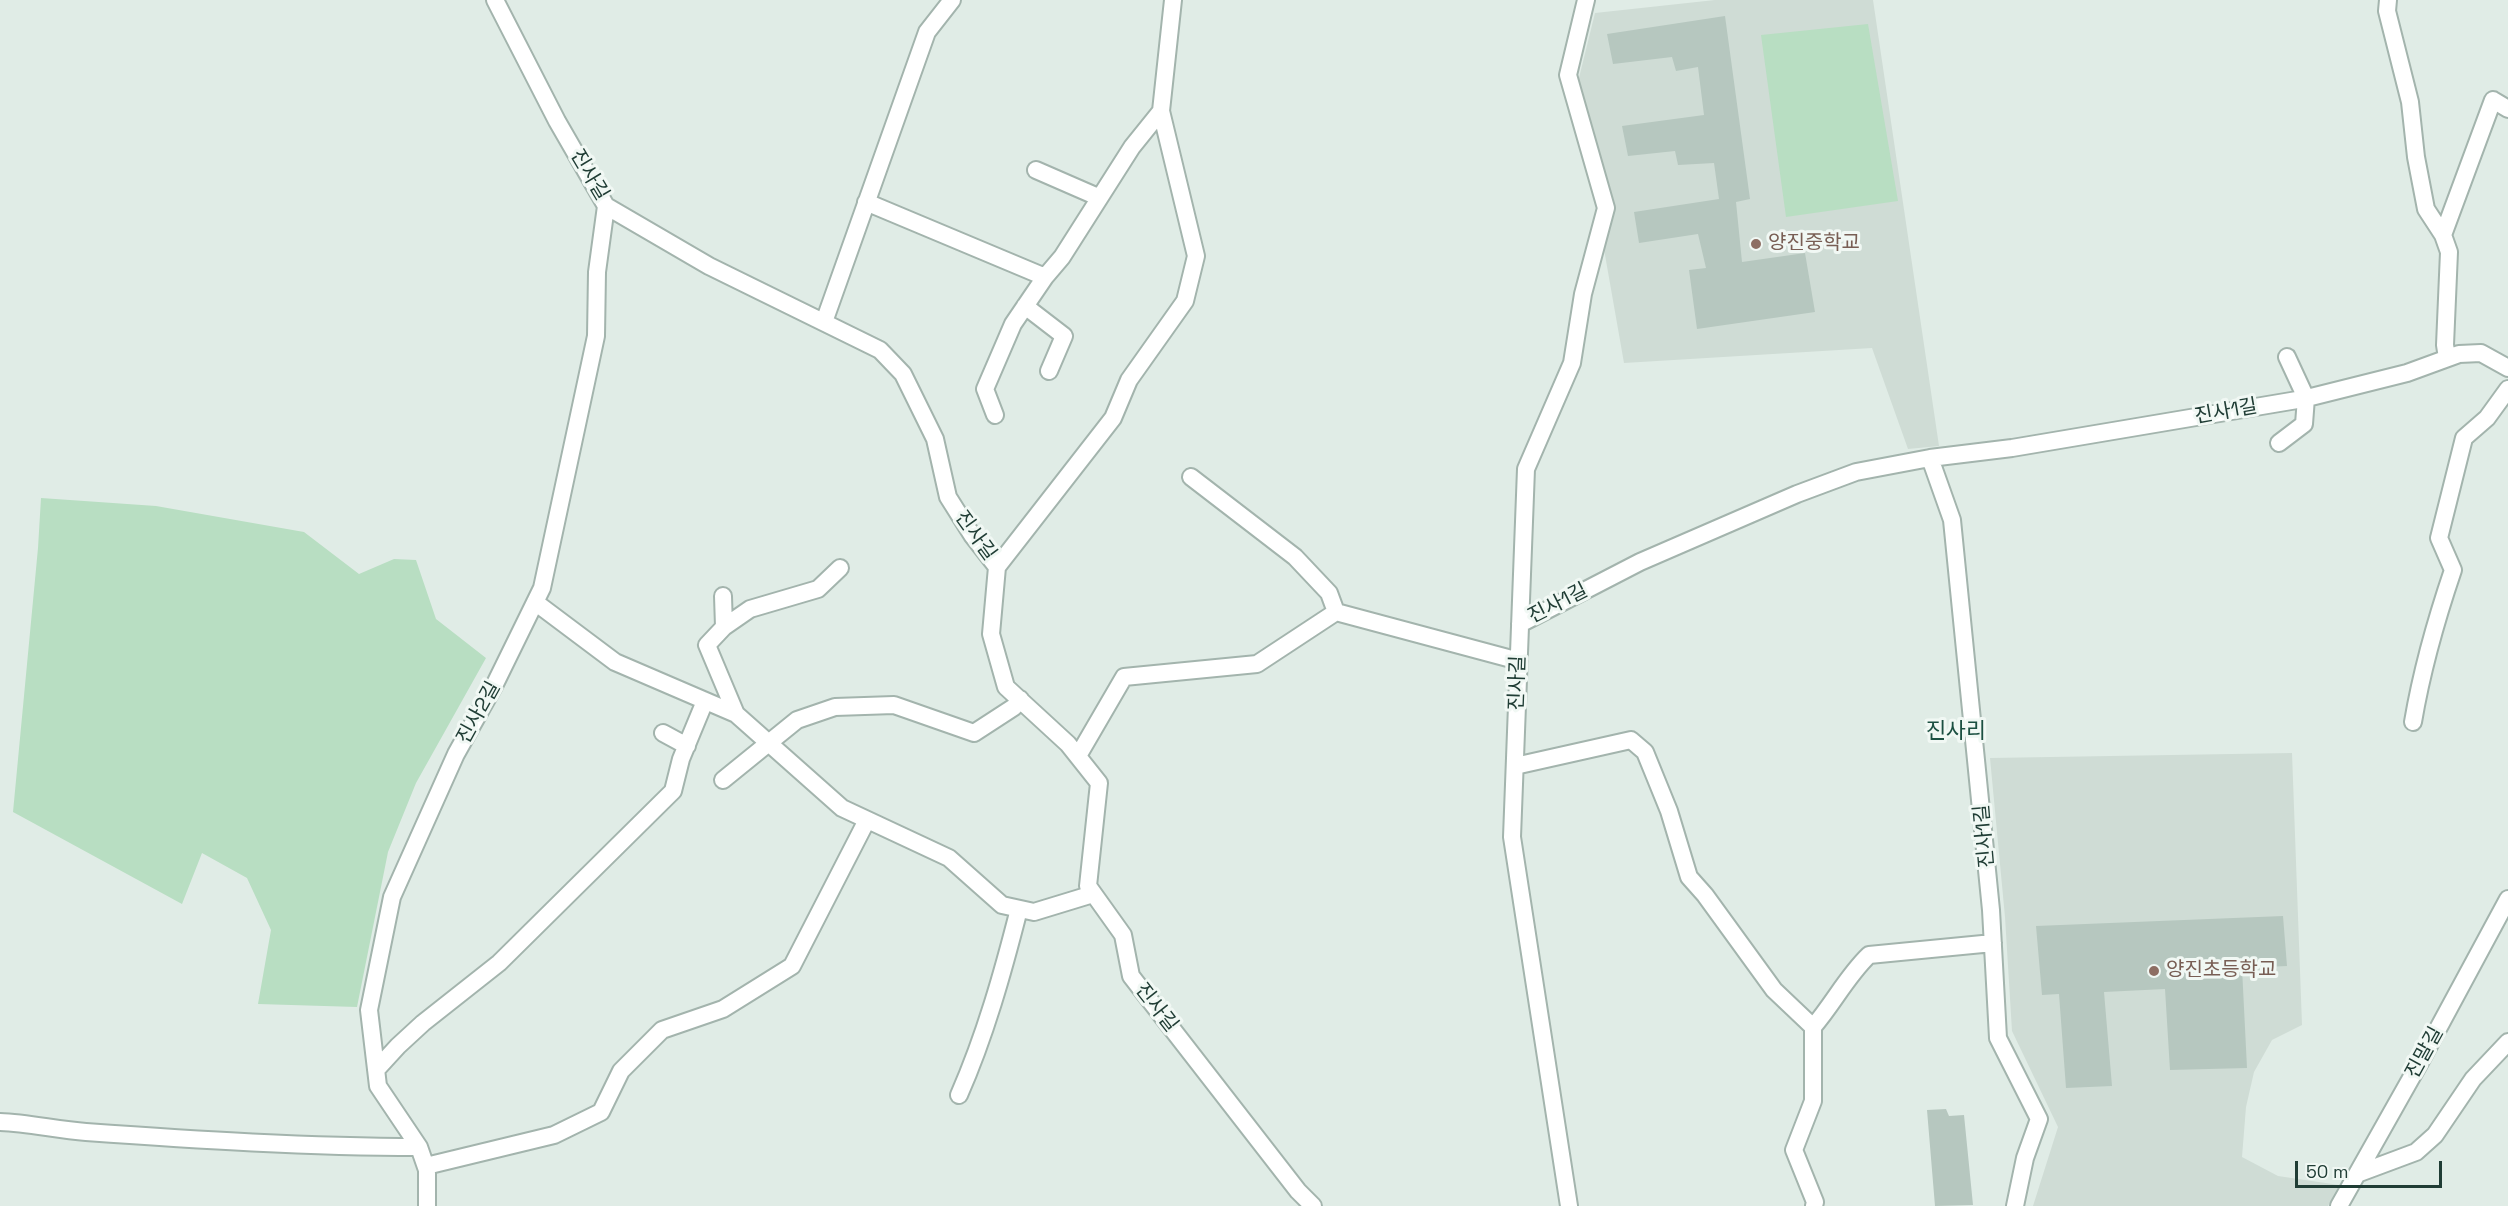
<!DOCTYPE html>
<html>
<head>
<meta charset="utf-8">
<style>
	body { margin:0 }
	#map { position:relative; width:2508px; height:1206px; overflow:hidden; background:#e0ece6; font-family:"Space Grotesk",sans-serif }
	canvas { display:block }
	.scale { position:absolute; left:2295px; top:1161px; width:147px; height:27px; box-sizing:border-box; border:3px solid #203d35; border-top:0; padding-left:8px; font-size:18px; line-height:21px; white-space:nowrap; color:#203d35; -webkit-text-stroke:4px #f1f8f4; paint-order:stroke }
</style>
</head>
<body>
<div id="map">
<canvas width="2508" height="1206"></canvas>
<div class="scale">50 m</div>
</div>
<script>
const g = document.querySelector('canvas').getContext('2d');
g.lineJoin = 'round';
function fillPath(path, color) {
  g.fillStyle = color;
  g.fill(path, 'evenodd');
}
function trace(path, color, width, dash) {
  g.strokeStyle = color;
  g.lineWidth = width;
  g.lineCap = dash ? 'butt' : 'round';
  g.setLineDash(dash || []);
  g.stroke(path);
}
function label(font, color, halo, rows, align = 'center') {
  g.font = font + ' "Space Grotesk","Noto Sans KR",sans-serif';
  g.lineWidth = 6;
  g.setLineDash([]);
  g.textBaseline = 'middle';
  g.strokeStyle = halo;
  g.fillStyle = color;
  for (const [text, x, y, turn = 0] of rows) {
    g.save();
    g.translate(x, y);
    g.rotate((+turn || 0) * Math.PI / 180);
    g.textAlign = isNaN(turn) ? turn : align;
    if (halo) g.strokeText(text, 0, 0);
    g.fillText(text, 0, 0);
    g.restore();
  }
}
fillPath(new Path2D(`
	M1715,0H1873L1939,446L1908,449L1872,348L1624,363L1576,90L1595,13Z
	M2292,753L2302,1025L2272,1040L2254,1072L2246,1107L2242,1157L2278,1176L2339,1185L2328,1206H2033L2058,1127L2012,1031L2005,917L1990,758Z`), '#cfdcd5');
fillPath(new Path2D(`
	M1868,24L1898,201L1786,217L1761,35Z
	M41,498L156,506L304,532L359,574L394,559L416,560L436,619L486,658L416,783L388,852L357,1007L258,1004L271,930L247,878L202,853L182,904L13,812L38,548Z`), '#b8dec2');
fillPath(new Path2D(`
	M1725,16L1750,199L1736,202L1742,262L1805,253L1815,312L1697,329L1689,270L1706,268L1698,234L1639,243L1634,212L1719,199L1714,163L1678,165L1675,151L1628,156L1622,126L1704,115L1698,67L1676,71L1672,57L1613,64L1607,34Z
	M2283,916L2287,966L2242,968L2247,1068L2170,1070L2165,989L2104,992L2112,1086L2066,1088L2059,994L2042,995L2036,926Z
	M1946,1109L1949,1116L1964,1115L1973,1205L1935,1206L1927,1110Z`), '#b6c7bf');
const minor = new Path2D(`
	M495,0L557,121L606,206L709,266L880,350L903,374L935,439L948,497L972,535L997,567L991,634L1006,687L1068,744L1099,783L1088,886L1123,935L1131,976L1298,1191L1313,1206
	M2388,0L2387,11L2410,102L2416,157L2426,209L2443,235L2449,252L2445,345L2447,358
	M1036,170L1098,197
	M866,202L1045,277
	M2443,235L2493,100L2508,109
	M1025,306L1064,336L1049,371
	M824,322L927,32L952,0
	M995,415L985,389L1013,324L1045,277L1062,257L1132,147L1161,111
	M2279,443L2304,424L2306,398L2287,357
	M1930,458L1952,520L1991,910L1998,1038L2039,1119L2025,1158L2015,1206
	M1191,477L1295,557L1329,593L1336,612
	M997,567L1113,418L1129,380L1185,301L1196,256L1161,111L1173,0
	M723,596L724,627
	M535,602L615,662L736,714L842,808L949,858L1002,905L1034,912L1093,894
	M1520,624L1640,562L1797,494L1856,472L1930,458L2012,448L2303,399L2407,373L2459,354L2481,353L2508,368
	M736,714L707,645L724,627L750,609L818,589L840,568
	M2413,722C2422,669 2436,620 2453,570L2439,538L2464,438L2487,418L2508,389
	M663,733L687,746
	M1078,756L1124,677L1257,664L1336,612L1519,661
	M1515,766L1631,740L1645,752L1669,811L1689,877L1705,895L1774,990L1813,1027V1101L1794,1150L1815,1202L1814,1206
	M723,780L797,720L835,707L894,705L974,733L1014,707L1020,699
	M1813,1027C1833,1004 1847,976 1869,955L1993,943
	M376,1070L398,1046L423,1023L499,963L673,791L681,759L705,701
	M959,1095C985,1036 1003,972 1019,909
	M0,1122C29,1123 57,1130 86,1132C197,1140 308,1147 419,1147
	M426,1166L554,1135L601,1112L621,1071L662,1030L723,1009L792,966L867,820
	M2357,1174L2416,1152L2435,1135L2473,1079L2508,1042
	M427,1206V1170L419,1147L378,1086L369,1010L392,897L456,754L494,686L542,588L596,336L597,272L606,206
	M1569,1206L1512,837L1526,469L1572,363L1583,294L1606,208L1568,75L1586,0
	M2339,1206L2419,1064L2508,899`);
trace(minor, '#a3b4ad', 20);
trace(minor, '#fff', 16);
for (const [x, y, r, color] of [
	[1756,244,6,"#8d6e63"],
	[2154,971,6,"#8d6e63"]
]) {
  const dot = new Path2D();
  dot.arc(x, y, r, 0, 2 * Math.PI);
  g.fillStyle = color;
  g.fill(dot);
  trace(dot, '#f1f8f4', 2);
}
label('20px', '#203d35', '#f1f8f4', [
	["진사길",589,175,59],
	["진사1길",2226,412,-10],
	["진사길",975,536,54],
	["진사1길",1558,604,-27],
	["진사길",1518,683,-88],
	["진사2길",479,713,-61],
	["진사1길",1985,836,-95],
	["진사길",1156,1008,52],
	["진말길",2425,1053,-61]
]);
label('20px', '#785e54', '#f1f8f4', [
	["양진중학교",1768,244],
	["양진초등학교",2166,971]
], 'left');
label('22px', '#1c5042', '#f1f8f4', [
	["진사리",1956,732]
]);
</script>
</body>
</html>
